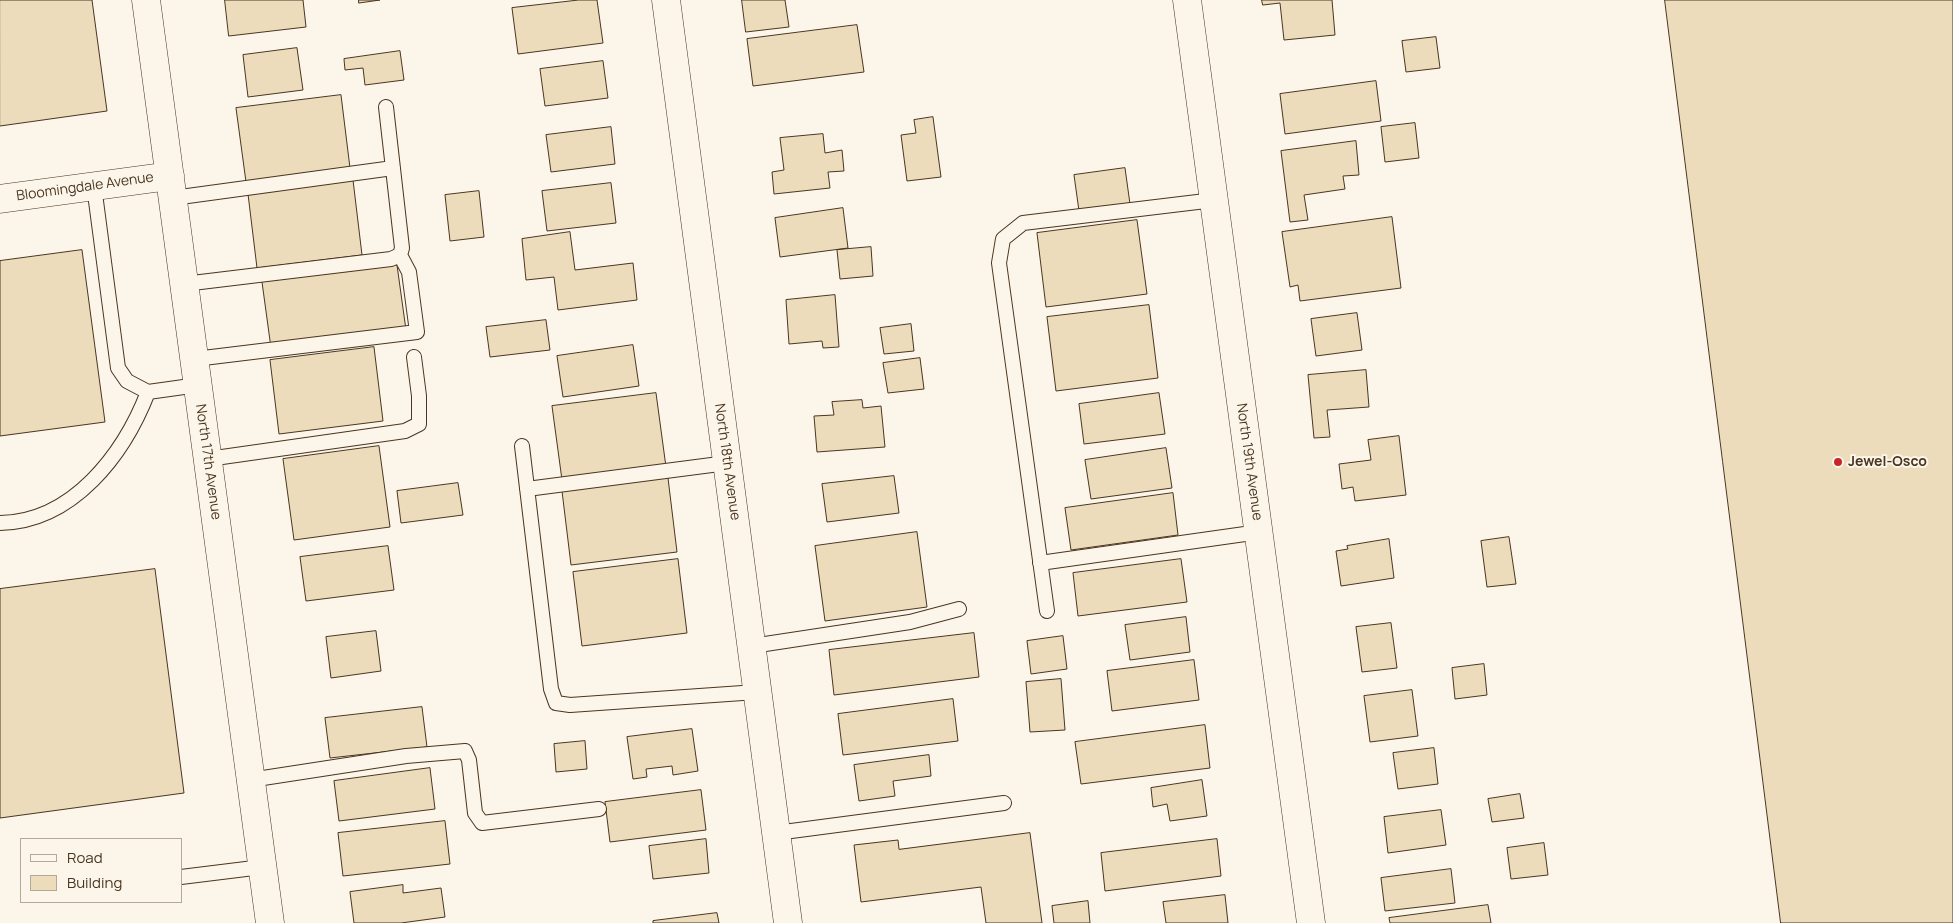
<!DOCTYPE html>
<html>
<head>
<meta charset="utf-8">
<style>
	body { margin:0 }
	#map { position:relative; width:1953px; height:923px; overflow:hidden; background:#fbf6e9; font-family:Manrope,sans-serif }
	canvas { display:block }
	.legend { position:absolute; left:20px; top:838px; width:162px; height:65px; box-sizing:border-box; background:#fbf6e9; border:1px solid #b4a999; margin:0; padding:6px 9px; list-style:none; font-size:15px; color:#4a3520 }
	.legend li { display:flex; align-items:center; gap:10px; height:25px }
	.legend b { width:25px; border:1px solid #b4a999 }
</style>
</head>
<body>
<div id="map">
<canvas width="1953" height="923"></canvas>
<ul class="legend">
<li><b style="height:6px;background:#fbf6e9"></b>Road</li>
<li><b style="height:14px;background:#ecdcbc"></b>Building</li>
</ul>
</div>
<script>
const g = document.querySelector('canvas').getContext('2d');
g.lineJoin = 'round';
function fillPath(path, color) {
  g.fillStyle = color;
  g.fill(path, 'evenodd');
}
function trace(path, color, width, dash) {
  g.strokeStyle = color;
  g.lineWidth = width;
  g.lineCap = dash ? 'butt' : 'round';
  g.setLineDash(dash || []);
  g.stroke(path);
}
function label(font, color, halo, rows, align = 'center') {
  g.font = font + ' Manrope,sans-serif';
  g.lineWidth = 4;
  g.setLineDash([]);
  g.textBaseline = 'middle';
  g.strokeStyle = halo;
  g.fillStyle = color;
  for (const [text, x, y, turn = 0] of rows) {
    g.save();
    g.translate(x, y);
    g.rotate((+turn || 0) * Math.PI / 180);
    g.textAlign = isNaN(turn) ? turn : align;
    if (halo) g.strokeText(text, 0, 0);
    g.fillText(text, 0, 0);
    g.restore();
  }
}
const building = new Path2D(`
	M0,0H92L107,111L0,126Z
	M225,0H303L306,27L229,36Z
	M359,0H380L359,3Z
	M579,0H597L603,43L518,54L512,8Z
	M742,0H785L789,27L746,32Z
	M1262,0H1332L1335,35L1284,40L1280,3L1263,5Z
	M1665,0H1953V923H1781Z
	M857,25L864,72L753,86L747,39Z
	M1436,37L1440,68L1406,72L1402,41Z
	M297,48L303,90L248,97L243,55Z
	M400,51L404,80L365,85L363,68L345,70L344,59Z
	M603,61L608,98L545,106L540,69Z
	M1376,81L1381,121L1285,134L1280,94Z
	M341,95L350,168L246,182L236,108Z
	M933,117L941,177L907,181L901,135L916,133L914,120Z
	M1415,123L1419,158L1385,162L1381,127Z
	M611,127L615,164L551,172L546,135Z
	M823,134L825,153L842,150L844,171L828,172L830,188L774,194L772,172L784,170L780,138Z
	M1356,141L1359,175L1343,176L1345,189L1304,195L1308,220L1290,222L1281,151Z
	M1125,168L1130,204L1079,211L1074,175Z
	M353,180L362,255L257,268L248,194Z
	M611,183L616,223L547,231L542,191Z
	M479,191L484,237L450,241L445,195Z
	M843,208L848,248L780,257L775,218Z
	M1392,217L1401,288L1300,301L1298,285L1290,287L1282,232Z
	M1137,220L1147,294L1046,307L1037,233Z
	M570,232L575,270L633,263L637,300L558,310L554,277L526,280L522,239Z
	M871,247L873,276L840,279L837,250Z
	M82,250L105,422L0,436V261Z
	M397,265L406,330L271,348L262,282Z
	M835,295L839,347L823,348L822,341L789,344L786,300Z
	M1149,305L1158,378L1056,391L1047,317Z
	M1357,313L1362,350L1316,356L1311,319Z
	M546,320L550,350L490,357L486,327Z
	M911,324L914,351L884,354L880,328Z
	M633,345L639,386L563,397L557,356Z
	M374,347L383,421L279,434L270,360Z
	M920,358L924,389L888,393L883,363Z
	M1366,370L1369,407L1327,410L1330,437L1314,438L1308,375Z
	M656,393L666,467L562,480L552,406Z
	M1159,393L1165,434L1084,444L1079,404Z
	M862,400L863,408L881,406L885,447L817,452L814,416L834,415L832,402Z
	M1399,436L1406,495L1355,501L1353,487L1342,489L1339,464L1371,460L1368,440Z
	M379,446L390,527L294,540L283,459Z
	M1166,448L1172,488L1091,499L1085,460Z
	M894,476L899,513L827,522L822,484Z
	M668,478L677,552L571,565L562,491Z
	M458,483L463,515L401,523L397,491Z
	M1173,493L1178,535L1071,550L1065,508Z
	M917,532L927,607L825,621L815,546Z
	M1509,537L1516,584L1487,587L1481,541Z
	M1389,539L1394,578L1341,586L1336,551L1348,549L1347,546Z
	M388,546L394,590L306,601L300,557Z
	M678,559L687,633L582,646L573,572Z
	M1181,559L1187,602L1078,616L1073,573Z
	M155,569L184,793L0,818V589Z
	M1186,617L1190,652L1130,660L1125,625Z
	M1391,623L1397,668L1362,672L1356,627Z
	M376,631L381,671L331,678L326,637Z
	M974,633L979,677L834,695L829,650Z
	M1063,636L1067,669L1031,674L1027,641Z
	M1194,660L1199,700L1112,711L1107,671Z
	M1484,664L1487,695L1455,699L1452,668Z
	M1061,679L1065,730L1030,732L1026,682Z
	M1412,690L1418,736L1370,742L1364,696Z
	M953,699L958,741L843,755L838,714Z
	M422,707L427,747L330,758L325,718Z
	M1205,725L1210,768L1081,784L1075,742Z
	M692,729L698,771L673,775L672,766L646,769L647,777L633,779L627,737Z
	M585,741L587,769L556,772L554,744Z
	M1434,748L1438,784L1398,789L1393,753Z
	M929,755L931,776L893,781L895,796L859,801L854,765Z
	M430,768L435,809L339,821L334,781Z
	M1202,780L1207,816L1170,821L1167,804L1153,807L1151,788Z
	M701,790L706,830L610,842L605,802Z
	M1520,794L1524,818L1492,822L1488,799Z
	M1441,810L1446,845L1388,853L1384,817Z
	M445,821L450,864L343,876L338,833Z
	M1030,833L1042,923H986L981,887L861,902L854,845L898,840L899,849Z
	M706,839L709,873L653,879L649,846Z
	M1217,839L1221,876L1105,891L1101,853Z
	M1544,843L1548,875L1511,879L1507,848Z
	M1451,869L1455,903L1385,911L1381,878Z
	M403,885V893L441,888L445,917L401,923H354L350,892Z
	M1225,895L1228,923H1166L1163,902Z
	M1088,901L1090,923H1054L1052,906Z
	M1488,905L1491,923H1390L1389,918Z
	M717,913L719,923H653V921Z`);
fillPath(building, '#ecdcbc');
trace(building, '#4a3520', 1);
const lane = new Path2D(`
	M94,186L118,368L127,381L148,392L198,385
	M173,198L393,168
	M184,284L391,259L400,255L402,248L386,107
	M195,359L417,332L409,272L400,255
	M522,446L551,689L556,703L570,705L757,692
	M208,459L405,431L419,424V396L414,357
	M527,489L727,463
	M0,523C73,522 124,454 148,392
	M1040,563L1259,532
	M1047,611L999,263L1003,239L1023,223L1214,200
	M752,646L910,622L959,609
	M250,780L406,756L465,751L469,760L475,813L482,823L599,809
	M776,833L1004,803
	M181,877L262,867`);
const street = new Path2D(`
	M146,0L270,923
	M666,0L788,923
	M1187,0L1311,923
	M0,199L170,176`);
trace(lane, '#4a3520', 16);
trace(street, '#4a3520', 29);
trace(lane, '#fbf6e9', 14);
trace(street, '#fbf6e9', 28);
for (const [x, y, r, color] of [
	[1838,462,5,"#c62828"]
]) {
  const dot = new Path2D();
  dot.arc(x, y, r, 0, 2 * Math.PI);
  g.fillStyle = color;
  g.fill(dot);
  trace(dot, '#fbf6e9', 2);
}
label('14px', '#4a3520', '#fbf6e9', [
	["Bloomingdale Avenue",85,187,-8],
	["North 17th Avenue",208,462,82],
	["North 18th Avenue",727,462,82],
	["North 19th Avenue",1249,462,82]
]);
label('bold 14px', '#4a3520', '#fbf6e9', [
	["Jewel-Osco",1848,462]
], 'left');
</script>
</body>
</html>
